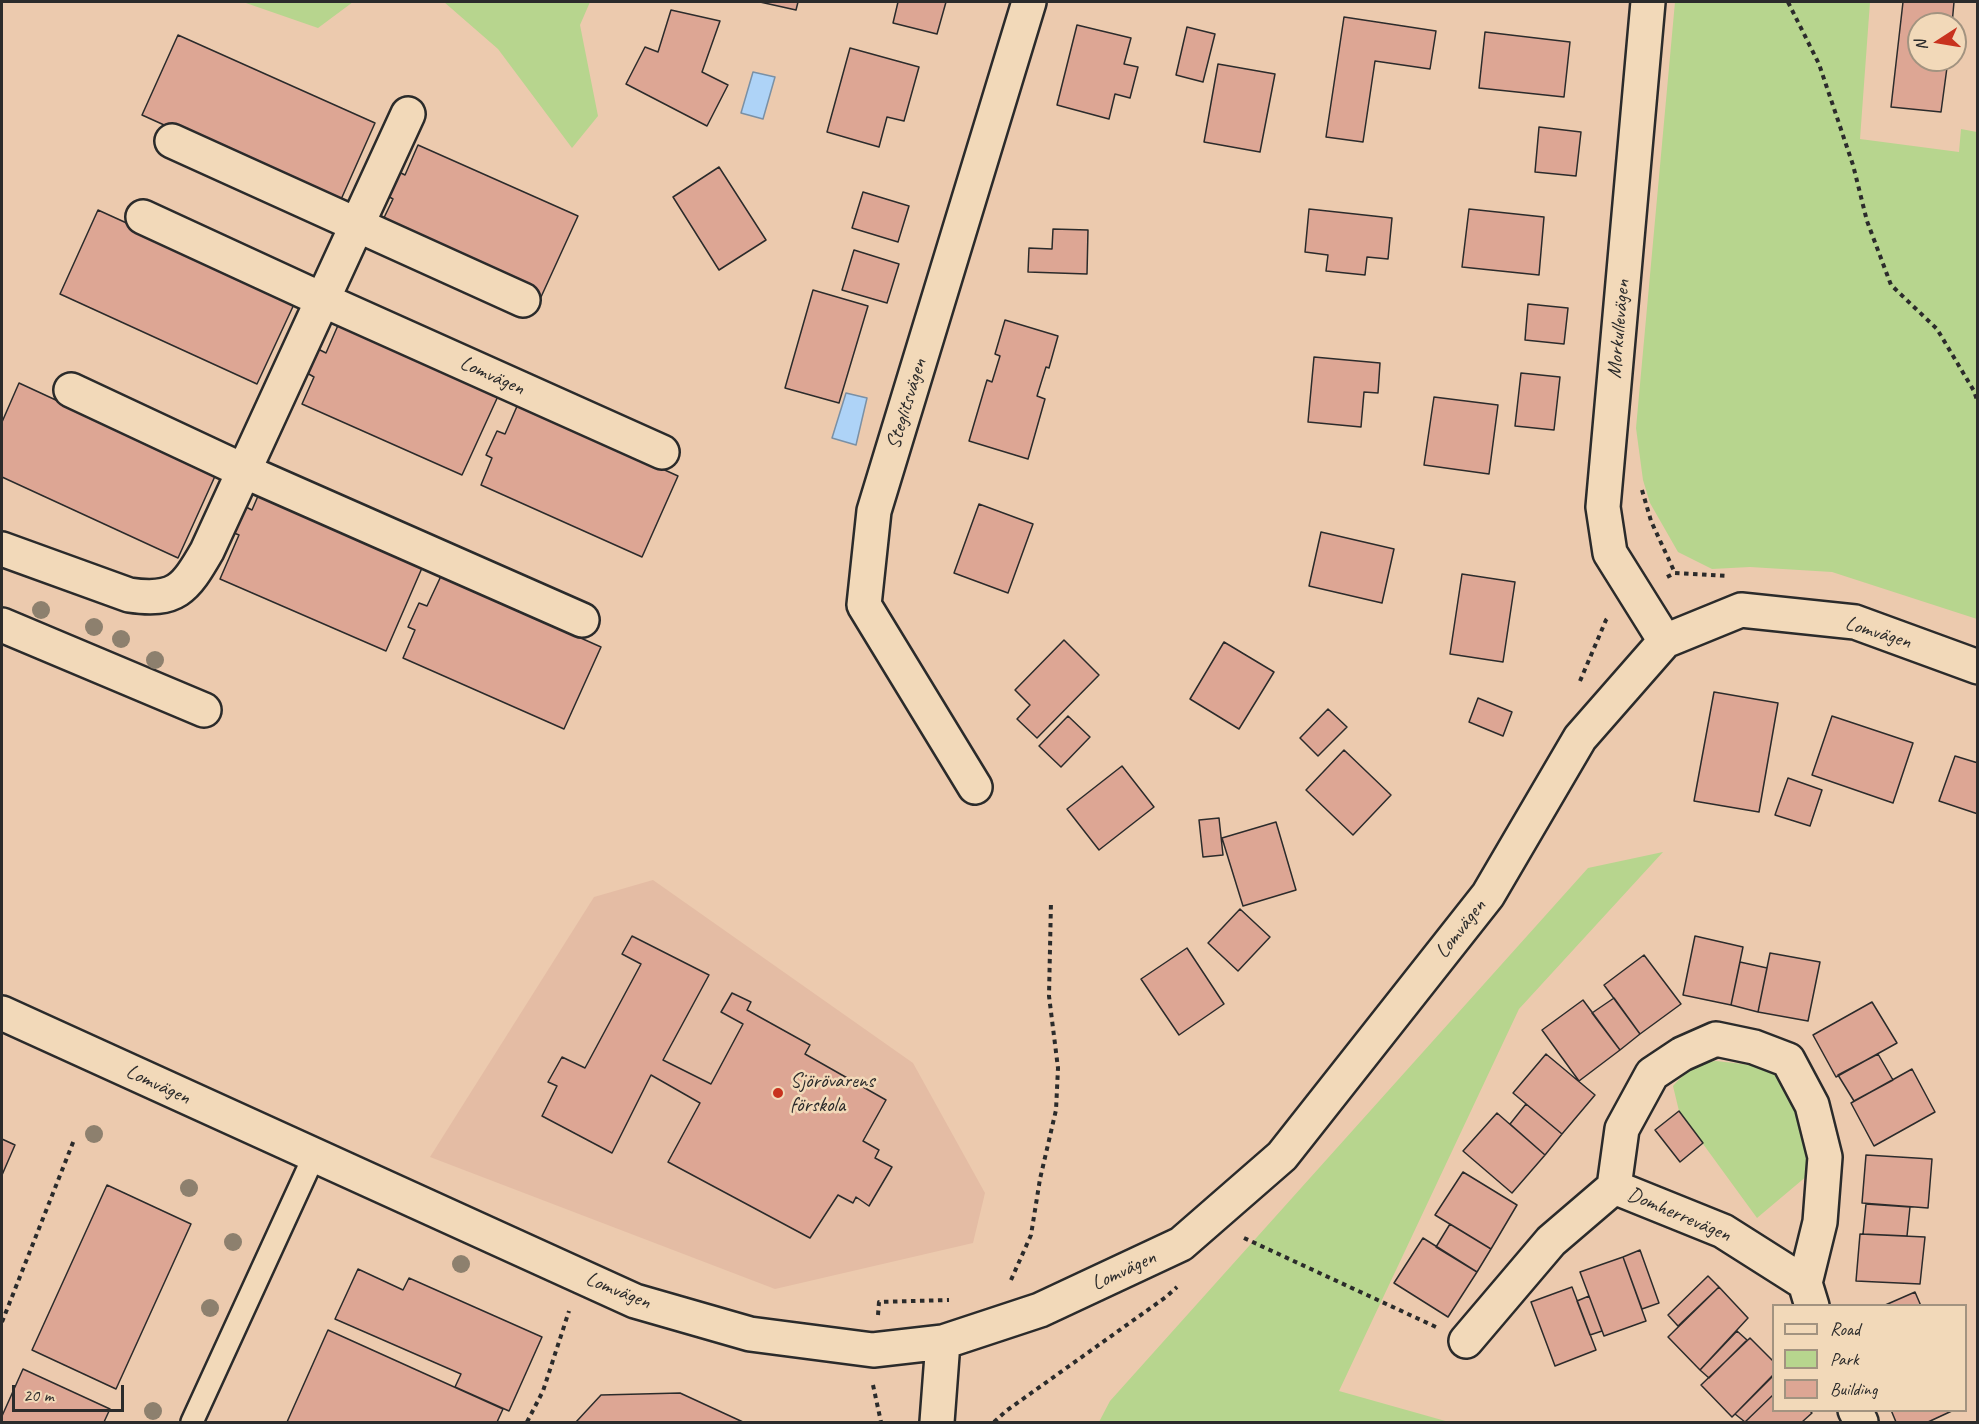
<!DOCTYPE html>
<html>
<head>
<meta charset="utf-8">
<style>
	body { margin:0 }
	#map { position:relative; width:1979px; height:1424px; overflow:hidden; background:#eccaae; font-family:Caveat,sans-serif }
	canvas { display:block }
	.frame { position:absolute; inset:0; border:3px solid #2b2b2b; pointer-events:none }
	.legend { position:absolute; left:1772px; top:1304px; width:195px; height:108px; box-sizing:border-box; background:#f2d9b9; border:2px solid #a29380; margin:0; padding:8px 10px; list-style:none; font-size:18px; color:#2b2b2b }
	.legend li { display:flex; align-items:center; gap:12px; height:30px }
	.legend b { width:30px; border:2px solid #a29380 }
	.north { position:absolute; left:1907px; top:12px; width:60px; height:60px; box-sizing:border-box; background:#f2d9b9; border:2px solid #a29380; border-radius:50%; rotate:258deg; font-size:16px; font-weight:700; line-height:24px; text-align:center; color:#2b2b2b }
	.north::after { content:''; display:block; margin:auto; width:21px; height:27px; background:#c8321e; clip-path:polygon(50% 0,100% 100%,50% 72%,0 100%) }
	.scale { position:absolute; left:12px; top:1385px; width:112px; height:27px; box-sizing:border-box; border:3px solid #2b2b2b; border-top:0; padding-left:8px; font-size:18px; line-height:21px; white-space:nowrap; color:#2b2b2b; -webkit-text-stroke:4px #f2d9b9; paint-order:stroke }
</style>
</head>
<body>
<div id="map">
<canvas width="1979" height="1424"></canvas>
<div class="frame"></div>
<ul class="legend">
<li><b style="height:8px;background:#f2d9b9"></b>Road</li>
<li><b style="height:16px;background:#b7d58e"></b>Park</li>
<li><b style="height:16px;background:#dda694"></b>Building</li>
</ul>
<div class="north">N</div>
<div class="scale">20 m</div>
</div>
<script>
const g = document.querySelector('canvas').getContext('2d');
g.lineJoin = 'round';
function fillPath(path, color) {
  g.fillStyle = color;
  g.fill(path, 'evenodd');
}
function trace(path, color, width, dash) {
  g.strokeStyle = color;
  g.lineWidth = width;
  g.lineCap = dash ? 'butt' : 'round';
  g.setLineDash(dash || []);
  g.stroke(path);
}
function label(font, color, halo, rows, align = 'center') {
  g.font = font + ' Caveat,sans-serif';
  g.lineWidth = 5;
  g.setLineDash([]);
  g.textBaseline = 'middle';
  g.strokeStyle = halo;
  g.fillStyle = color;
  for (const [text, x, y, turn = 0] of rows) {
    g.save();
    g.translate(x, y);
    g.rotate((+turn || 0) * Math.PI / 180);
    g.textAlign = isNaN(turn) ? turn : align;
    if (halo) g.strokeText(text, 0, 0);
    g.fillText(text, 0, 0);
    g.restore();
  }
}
fillPath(new Path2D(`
	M653,880L913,1063L985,1193L973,1243L775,1289L430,1157L594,897Z`), '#e4bca4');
fillPath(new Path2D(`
	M243,2H353L318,28Z
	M444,2H590L580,25L598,116L572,148L498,49Z
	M1675,2H1870L1860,139L1959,152L1961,129L1977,132V619L1832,572L1750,567L1712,569L1678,552L1650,503L1643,480L1636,428Z
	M1663,852L1519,1009L1339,1391L1449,1422H1099L1110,1401L1588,868Z
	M1716,1061C1734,1063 1754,1064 1770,1071C1797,1084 1809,1143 1814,1170L1757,1218L1679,1111L1673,1086C1684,1073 1700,1062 1716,1061Z`), '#b7d58e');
const water = new Path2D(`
	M753,72L775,77L763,119L741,113Z
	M846,393L867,398L856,445L832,438Z`);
fillPath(water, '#aed3f7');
trace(water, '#7a90a5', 1.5);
const building = new Path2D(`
	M760,2H798L796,10Z
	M898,2H946L937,34L893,23Z
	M1903,2H1954L1952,24H1919V60H1948L1941,112L1891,107Z
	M671,10L720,21L702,72L728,85L707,126L626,84L645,47L658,52Z
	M1344,17L1436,31L1430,69L1375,61L1363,142L1326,137Z
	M1077,25L1131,38L1124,64L1138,67L1130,98L1115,94L1109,119L1057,105Z
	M1187,27L1215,34L1203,82L1176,75Z
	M1485,32L1570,42L1564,97L1479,88Z
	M178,35L375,123L339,204L142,115Z
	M850,48L919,67L904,121L887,117L879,147L827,132Z
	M1218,64L1275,74L1260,152L1204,142Z
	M1539,127L1581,132L1576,176L1535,172Z
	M418,145L578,216L541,297L380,226L393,199L386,195L397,171L405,175Z
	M719,167L766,240L719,270L673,197Z
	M863,192L909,206L898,242L852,228Z
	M1309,209L1392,218L1388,259L1367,257L1365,275L1326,271L1328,255L1305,252Z
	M1469,209L1544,217L1539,275L1462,267Z
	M98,210L296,300L257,384L60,294Z
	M1053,229L1088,230L1087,274L1028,272L1029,248L1052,249Z
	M854,250L899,264L887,303L842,290Z
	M813,290L868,306L839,403L785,388Z
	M1528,304L1568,308L1564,344L1525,340Z
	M1005,320L1058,336L1049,368L1046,367L1037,396L1045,399L1028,459L969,441L987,380L992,382L1000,356L995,354Z
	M339,323L499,394L462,475L302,404L314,377L307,373L318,349L326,353Z
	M1314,357L1380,363L1378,393L1364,392L1361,427L1308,422Z
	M1521,373L1560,377L1554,430L1515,426Z
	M19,383L216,474L178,558L2,477V422Z
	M1434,397L1498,405L1489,474L1424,465Z
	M518,404L678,476L642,557L481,485L492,458L486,455L497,431L505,434Z
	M258,496L422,568L386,651L220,579L239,535L229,531L240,504L252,510Z
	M979,504L1033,524L1008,593L954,573Z
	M1321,532L1394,549L1382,603L1309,586Z
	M1462,574L1515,582L1503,662L1450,654Z
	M441,576L601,647L564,729L403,658L415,630L408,627L419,603L427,606Z
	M1064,640L1099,675L1037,738L1017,719L1030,705L1015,690Z
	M1224,642L1274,672L1239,729L1190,699Z
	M1714,692L1778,703L1759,812L1694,801Z
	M1478,698L1512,712L1503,736L1469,722Z
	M1328,709L1347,727L1318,756L1300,738Z
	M1068,716L1090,737L1061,767L1039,746Z
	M1832,716L1913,743L1893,803L1812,775Z
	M1344,750L1391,795L1353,835L1306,790Z
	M1955,756L1978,763V814L1939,801Z
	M1122,766L1154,807L1099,850L1067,809Z
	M1788,778L1822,790L1810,826L1775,815Z
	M1219,818L1223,855L1203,857L1199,820Z
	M1276,822L1296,890L1243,906L1222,838Z
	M1240,909L1270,937L1238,971L1208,943Z
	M632,936L709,975L663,1060L711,1084L743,1024L721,1012L732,993L751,1002L747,1010L810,1045L805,1054L886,1100L863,1141L879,1150L875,1158L892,1167L869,1206L856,1197L853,1203L838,1195L810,1238L668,1162L700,1103L651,1075L612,1153L542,1116L557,1086L548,1082L562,1057L585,1068L641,964L622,954Z
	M1695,936L1743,947L1731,1005L1683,995Z
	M1187,948L1224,1004L1179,1035L1141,979Z
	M1770,953L1820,962L1808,1021L1758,1012Z
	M1644,955L1681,1004L1640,1034L1604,985Z
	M1740,962L1767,968L1758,1012L1731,1005Z
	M1614,998L1640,1034L1620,1050L1592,1013Z
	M1583,1000L1620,1050L1579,1081L1542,1030Z
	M1872,1002L1897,1043L1836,1077L1813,1035Z
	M1546,1054L1595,1095L1562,1134L1513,1093Z
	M1878,1054L1893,1080L1854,1101L1838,1075Z
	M1912,1069L1935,1112L1874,1146L1851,1103Z
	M1526,1104L1562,1134L1545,1155L1510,1124Z
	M1679,1111L1703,1143L1680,1162L1655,1130Z
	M1497,1113L1545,1155L1512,1193L1463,1151Z
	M2,1139L15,1145L2,1175Z
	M1866,1155L1932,1159L1928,1208L1862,1203Z
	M1463,1172L1517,1205L1491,1249L1435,1215Z
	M107,1185L191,1224L116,1389L32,1350Z
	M1866,1204L1910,1207L1907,1236L1863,1234Z
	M1450,1224L1491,1249L1477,1272L1436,1247Z
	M1860,1234L1925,1237L1920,1284L1856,1281Z
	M1423,1238L1477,1272L1448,1317L1394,1283Z
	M1640,1250L1659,1303L1642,1309L1623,1257Z
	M1623,1257L1646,1321L1604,1336L1580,1272Z
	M358,1269L403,1290L409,1278L542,1337L509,1411L455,1387L461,1374L335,1319Z
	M1708,1276L1719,1287L1678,1326L1668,1315Z
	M1572,1287L1596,1350L1555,1366L1531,1302Z
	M1719,1287L1748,1318L1700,1370L1668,1337Z
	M1915,1292L1921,1306H1883Z
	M1589,1296L1602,1331L1590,1335L1577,1301Z
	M328,1330L503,1409L497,1422H287Z
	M1737,1331L1747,1340L1709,1378L1700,1370Z
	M1750,1338L1774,1362V1375L1732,1417L1701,1385Z
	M23,1369L110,1409L104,1422H2V1416Z
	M1773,1375L1774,1394L1745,1422L1735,1414Z
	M680,1393L743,1422H576L601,1395Z
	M1774,1394V1410H1809L1812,1413L1802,1422H1745Z
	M1891,1410H1954L1928,1422H1896Z`);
fillPath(building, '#dda694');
trace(building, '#2b2b2b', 1.5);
const service = new Path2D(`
	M192,1422L314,1156`);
const minor = new Path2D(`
	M1648,2L1603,507L1610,553L1665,641
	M172,141L523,300
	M143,217L323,300L662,452
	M71,390L244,471L582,620
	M2,549L129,595C176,602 185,589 207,551L408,114
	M2,625L204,710
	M975,787L864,605L874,511L1029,2
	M2,1013L635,1301L750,1334L873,1350L943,1342L1040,1310L1181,1244L1282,1156L1488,895L1580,738L1665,641L1741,610L1855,622L1978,667
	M1805,1283L1723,1231L1614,1187L1622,1129L1652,1074L1682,1054L1716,1039L1754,1047L1788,1060L1812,1105L1825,1157L1820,1222L1805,1283L1812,1306
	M1466,1341L1551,1241L1614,1187
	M1855,1410L1861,1422
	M937,1422L943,1342`);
trace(service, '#2b2b2b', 26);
trace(minor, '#2b2b2b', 38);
trace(new Path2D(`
	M1788,2L1819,64L1853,165L1867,221L1891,285L1937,329L1974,391L1978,403
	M1642,490L1651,521L1675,573
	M1667,577L1675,573L1728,576
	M1580,681L1606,620L1609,617
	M1244,1238L1436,1327
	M1011,1280L1031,1235L1040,1179L1056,1110L1058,1068L1049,996L1051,901
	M878,1315L879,1302L949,1300
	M2,1322L74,1140
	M873,1385L881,1422
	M527,1422L543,1391L569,1311
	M994,1422L1006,1411L1166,1297L1177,1287`), '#2b2b2b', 4, [4.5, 4.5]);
trace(service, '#f2d9b9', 21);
trace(minor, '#f2d9b9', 33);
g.fillStyle = '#8d806e';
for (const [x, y] of [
	[41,610],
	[94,627],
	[121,639],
	[155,660],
	[94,1134],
	[189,1188],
	[233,1242],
	[461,1264],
	[210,1308],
	[153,1411]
]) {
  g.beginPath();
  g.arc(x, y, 9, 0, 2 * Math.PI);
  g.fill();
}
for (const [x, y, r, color] of [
	[778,1093,6,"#c8321e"]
]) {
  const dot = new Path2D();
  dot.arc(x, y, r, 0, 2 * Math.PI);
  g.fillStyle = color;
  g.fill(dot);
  trace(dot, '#f2d9b9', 2);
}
label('21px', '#2b2b2b', '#f2d9b9', [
	["Morkullevägen",1619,329,-85],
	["Lomvägen",492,376,24],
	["Steglitsvägen",907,404,-73],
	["Lomvägen",1878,633,17],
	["Lomvägen",1461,929,-52],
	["Lomvägen",158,1085,25],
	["Domherrevägen",1679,1215,23],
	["Lomvägen",1124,1271,-25],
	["Lomvägen",618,1291,22]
]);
label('21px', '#2b2b2b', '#f2d9b9', [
	["Sjörövarens",790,1081],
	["förskola",790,1105]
], 'left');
</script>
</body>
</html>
